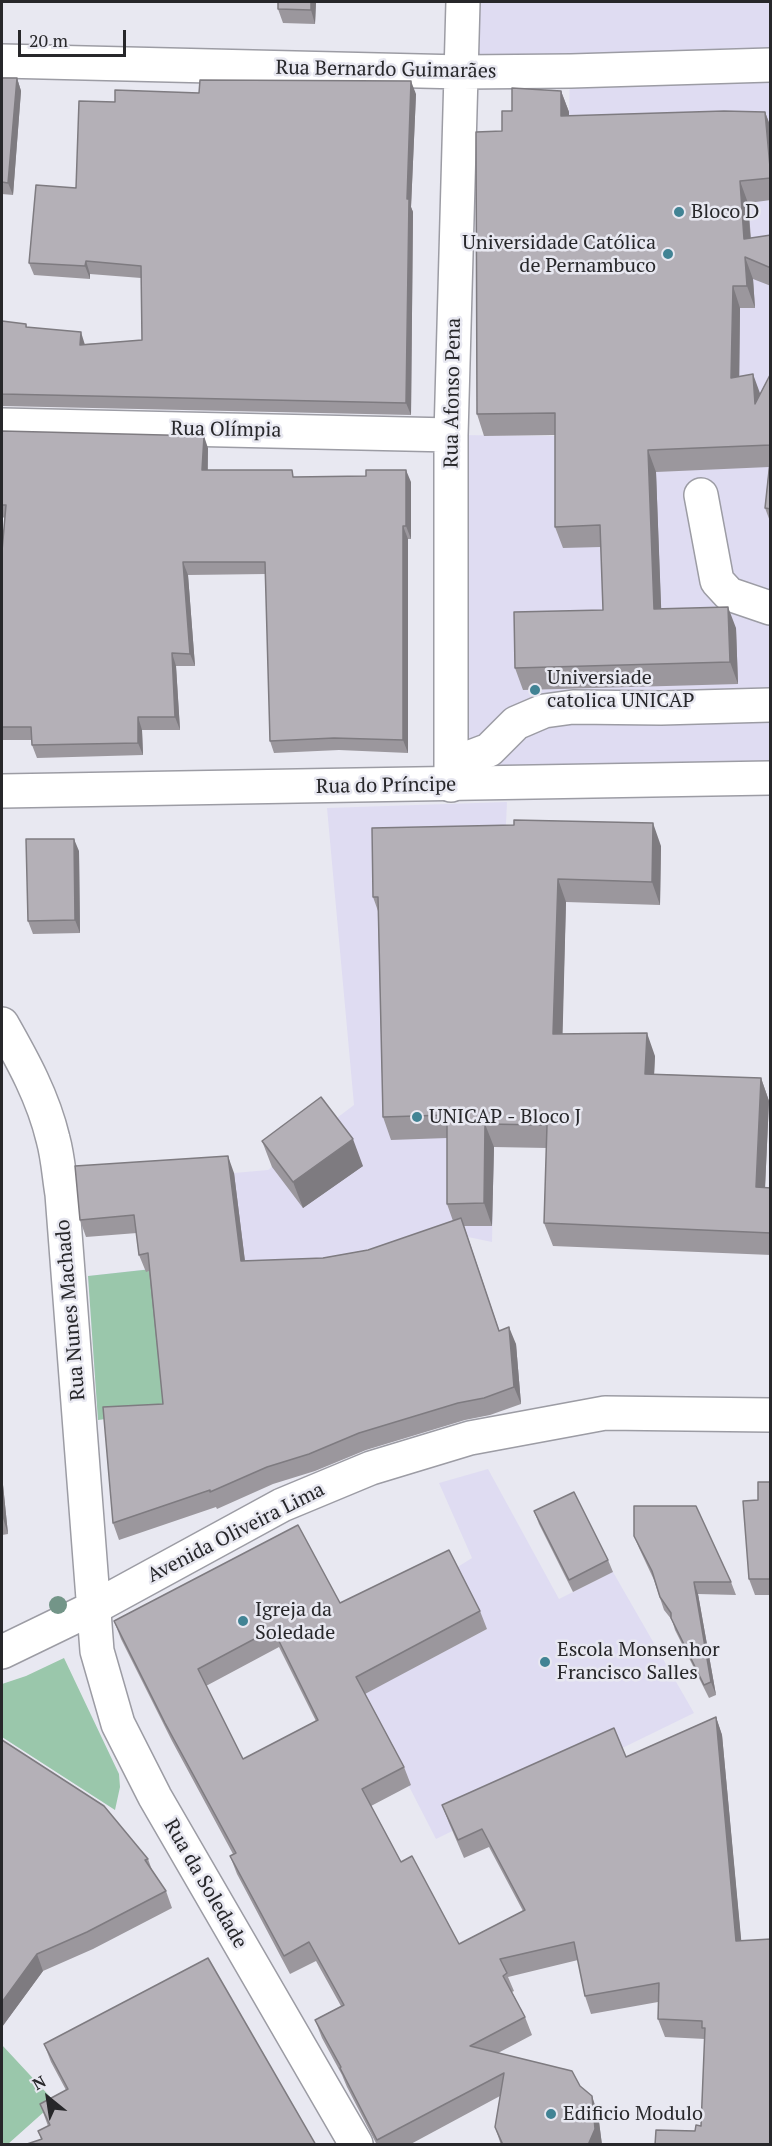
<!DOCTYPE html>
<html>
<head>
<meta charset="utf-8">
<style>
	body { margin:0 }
	#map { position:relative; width:772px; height:2146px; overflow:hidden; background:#e8e8f1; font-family:"PT Serif",serif }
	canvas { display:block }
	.frame { position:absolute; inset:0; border:3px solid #27272a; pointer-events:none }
	.north { position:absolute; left:18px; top:2068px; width:60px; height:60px; -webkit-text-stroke:4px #e8e8f1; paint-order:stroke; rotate:330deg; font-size:16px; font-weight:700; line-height:24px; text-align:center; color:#27272a }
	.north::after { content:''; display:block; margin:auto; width:21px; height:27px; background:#27272a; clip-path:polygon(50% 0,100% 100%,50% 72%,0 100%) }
	.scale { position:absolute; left:18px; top:30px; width:108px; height:27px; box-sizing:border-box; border:3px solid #27272a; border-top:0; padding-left:8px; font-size:18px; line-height:21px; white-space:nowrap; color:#27272a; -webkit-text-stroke:4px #e8e8f1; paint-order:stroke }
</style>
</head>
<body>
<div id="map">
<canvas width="772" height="2146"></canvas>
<div class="frame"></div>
<div class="north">N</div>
<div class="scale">20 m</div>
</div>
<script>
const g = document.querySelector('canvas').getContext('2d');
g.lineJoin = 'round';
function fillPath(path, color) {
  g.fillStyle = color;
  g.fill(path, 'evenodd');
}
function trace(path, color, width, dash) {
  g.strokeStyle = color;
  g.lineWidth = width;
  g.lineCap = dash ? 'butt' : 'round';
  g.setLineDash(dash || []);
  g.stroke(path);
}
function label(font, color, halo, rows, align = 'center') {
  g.font = font + ' "PT Serif",serif';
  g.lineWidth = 5;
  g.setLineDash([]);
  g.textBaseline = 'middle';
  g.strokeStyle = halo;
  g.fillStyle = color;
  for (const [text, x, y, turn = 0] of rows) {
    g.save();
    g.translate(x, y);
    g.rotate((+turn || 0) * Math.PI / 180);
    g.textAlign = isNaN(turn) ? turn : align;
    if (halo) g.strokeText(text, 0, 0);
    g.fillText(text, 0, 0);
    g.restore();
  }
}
fillPath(new Path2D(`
	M463,2H770V780L451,785V435L561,436L570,72H462Z
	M507,802L496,1038L492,1242L468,1237L504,1344L98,1420L88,1276L201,1263L234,1173L268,1170L354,1105L327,808Z
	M488,1469L559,1599L613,1572L694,1713L436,1839L362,1695L487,1629L456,1568L472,1558L439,1483Z`), '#dfdcf2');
fillPath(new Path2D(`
	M152,1269L167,1411L98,1420L88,1276Z
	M64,1658L119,1774L120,1787L115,1810L2,1737V1684L26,1676Z
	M2,2045L55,2102L8,2144H2Z`), '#9ac7ab');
const minor = new Path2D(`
	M2,61L462,72L571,71L770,65
	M2,425L451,435
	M701,495L717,581L729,594L770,608
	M452,764L489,750L516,723L544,711L573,707L661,708L770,705
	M451,785V435L463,2
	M2,1024C23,1061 43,1097 53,1139C58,1157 59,1176 62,1194L97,1651L118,1724L155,1797L356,2144
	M2,1652L95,1607L282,1505L371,1468L470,1438L605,1413L770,1415`);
const major = new Path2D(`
	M2,791L770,778`);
trace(minor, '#9c9ca4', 36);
trace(major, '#9c9ca4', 36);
trace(minor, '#fff', 33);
trace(major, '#fff', 33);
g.fillStyle = '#739588';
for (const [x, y] of [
	[58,1605]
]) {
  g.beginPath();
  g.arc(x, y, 9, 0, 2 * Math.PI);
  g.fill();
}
fillPath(new Path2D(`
	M278,2H316L315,24L283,23L278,9Z
	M2,78H17L21,91L13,195L2,194Z
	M561,91L569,112V116L765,112L771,128V200L748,203L751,238L771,235V286L753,279L755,308H740L739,377L760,394L771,373V524L765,508L769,467L656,472L661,609L736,628L738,684L523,690L515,668L603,610L601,547L563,548L555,527V435L484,436L477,414L502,131L512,111Z
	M199,93L416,94L411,207L413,212L411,415L2,406V321L26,324L27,327L85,344L142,340L141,278L90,274V279L34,275L29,263L76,188L115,102Z
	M2,431L208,448V470L295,477L411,482V539H408V753L339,750L274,753L270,741L266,574L188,575L195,666H176L180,730H142L143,755L37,758L32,745V740H2V551L5,518L2,517Z
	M661,846L660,905L566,902L562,1034L655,1056L654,1074L761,1078L769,1101L765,1188H771V1255L553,1246L544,1223L547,1148L494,1147L492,1226H464L499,1330L516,1344L521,1404L490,1415L465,1420L366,1450L315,1471L273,1484L217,1509L216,1507L119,1540L113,1523L163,1404L149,1271L146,1272L139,1255L137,1233L86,1237L80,1220L234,1173L245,1261L323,1258L368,1250L453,1221L447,1204V1138L391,1140L383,1117L378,911L373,897Z
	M79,851L80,933L33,934L28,921Z
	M262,1141L363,1166L303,1208L272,1167Z
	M2,1475L8,1534L2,1535Z
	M771,1482V1595H755L749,1579L758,1500Z
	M534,1511L608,1560L613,1572L573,1592L539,1524Z
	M634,1536L731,1582L736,1595L698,1594L716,1695L709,1698L675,1630L672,1620L664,1610L654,1580L639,1548Z
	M340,1603L480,1611L487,1629L365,1694L404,1767L411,1785L371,1806L401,1862L459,1944L523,1911L489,1847L464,1858L449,1823L442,1805L626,1757L716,1717L722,1735L741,1941L771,2145L695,2131L701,2126L705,2039L665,2037L658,2019V2002L591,2014L585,1996L578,1960L508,1977L514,1991L512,1992L525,2017L532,2035L498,2053L580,2086L598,2114L602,2145H501L495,2127L500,2096L409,2145H377L347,2087L342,2075L322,2038L315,2020L341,2006L316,1961L290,1974L237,1874L230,1856L233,1854L172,1741L121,1639L114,1621ZM279,1647L316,1721L243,1759L206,1686Z
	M2,1740L148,1859L152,1870L166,1891L172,1908L93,1949L43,1971L2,2027Z
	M44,2044L316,2145L41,2139L38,2131L48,2126L40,2104L66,2090L51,2062Z`), '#9b979d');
fillPath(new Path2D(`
	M311,2H316L315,24L311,10Z
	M17,78L21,91L13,195L8,183Z
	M411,81L416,94L411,207L413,212L411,415L406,403L407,199Z
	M561,91L569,112V138L561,116Z
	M765,112L771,128V174Z
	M740,181L748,203L752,261L744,239Z
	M745,257L753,279L755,308L747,286Z
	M86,261L90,274V279L85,266Z
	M733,286L740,308L739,400L731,378Z
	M81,332L85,345H80Z
	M753,374L761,396L755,404Z
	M204,436L208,448L207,483L202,470Z
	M648,450L656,472L662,630L654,609Z
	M406,470L411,482V539L406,526Z
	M403,526L408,539V753L403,740Z
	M183,562L188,575L195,666L190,654Z
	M728,607L736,628L738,684L730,662Z
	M172,653L176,666L180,730L175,717Z
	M138,717L142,730L143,755L138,743Z
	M653,823L661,846L660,905L652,882Z
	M74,839L79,851L80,933L75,920Z
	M558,879L566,902L562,1057L553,1034Z
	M647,1033L655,1056L653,1097L645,1074Z
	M761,1078L769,1101L764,1210L756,1187Z
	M485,1124L494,1147L492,1226L484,1203Z
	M353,1139L363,1166L303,1208L293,1182Z
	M228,1156L234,1173L247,1278L241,1261Z
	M509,1327L516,1344L521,1404L514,1387Z
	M2,1475L8,1534L2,1515Z
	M694,1582L698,1594L716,1695L711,1682Z
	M716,1717L722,1735L743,1959L736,1941Z
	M37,1954L43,1971L2,2027V2002Z
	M592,2096L598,2114L602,2145H588Z`), '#7e7b80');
const building = new Path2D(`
	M278,2H311V10L278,9Z
	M2,78H17L8,183L2,182Z
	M200,80L411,81L407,199H409L406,403L2,394V321L26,324V327L81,332L80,345L142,340L141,266L86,261L85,266L29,263L36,185L76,188L79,101L115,102V90L199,93Z
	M512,88L561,91V116L724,111L765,112L771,178L740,181L744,239L771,235V268L745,257L747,286H733L731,378L753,374L755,404L771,373V445L648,450L654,609L728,607L730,662L515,668L514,612L603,610L600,525L555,527V413L477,414L476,132L502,131V111H512Z
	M2,431L204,436L202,470H292L293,477L366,476V470H406V526H403V740L334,738L270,741L265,562H183L190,654L172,653L175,717H138V743L32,745L31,727H2V551L6,505H2Z
	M771,452V509L765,508Z
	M514,820L653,823L652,882L558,879L553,1034L647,1033L645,1074L761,1078L756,1187L771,1188V1233L544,1223L547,1125L485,1124L484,1203L447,1204V1115L383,1117L378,897H373L372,828L514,825Z
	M26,839H74L75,920L28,921Z
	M321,1097L353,1139L293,1182L262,1141Z
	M228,1156L241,1261L323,1258L368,1250L461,1218L499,1331L509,1327L514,1387L484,1398L458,1403L359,1433L309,1454L267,1467L210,1492V1490L113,1523L103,1407L163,1404L148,1253L139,1255L134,1215L80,1220L75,1166Z
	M758,1482H771V1579H749L743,1501L758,1500Z
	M574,1492L608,1560L569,1580L534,1511Z
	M634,1506H696L731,1582H694L711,1682L704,1685L671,1618V1613L660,1597L652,1571L634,1536Z
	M298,1525L340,1603L449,1550L480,1611L356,1677L404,1767L362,1789L401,1862L412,1856L459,1944L525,1910L482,1829L458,1840L442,1805L614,1728L626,1757L716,1717L736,1941L771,1939V2145H655L656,2130L695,2131L696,2125L701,2126L705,2028H702V2021L658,2019L659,1983L585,1996L574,1942L500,1959L507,1973L503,1976L525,2017L470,2046L572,2071L580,2086L592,2096L595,2129L588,2145H503L495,2127L504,2073L377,2140L340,2068L341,2067L315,2020L344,2005L309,1942L284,1956L230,1856L236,1853L165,1723L114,1621ZM273,1629L318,1720L243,1759L198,1669Z
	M2,1740L104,1806L148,1859L145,1860L166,1891L87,1932L37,1954L2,2002Z
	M208,1958L316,2145H24L42,2139L38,2131L50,2125L40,2104L68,2089L44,2044Z`);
fillPath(building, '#b4b0b7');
trace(building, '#7e7b80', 1.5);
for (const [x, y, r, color] of [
	[679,212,6,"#418394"],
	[668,254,6,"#418394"],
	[535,690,6,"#418394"],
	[417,1117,6,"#418394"],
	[243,1621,6,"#418394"],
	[545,1662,6,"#418394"],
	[551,2114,6,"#418394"]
]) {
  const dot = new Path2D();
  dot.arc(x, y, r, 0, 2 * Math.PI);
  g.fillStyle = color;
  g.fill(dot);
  trace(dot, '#e8e8f1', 2);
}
label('20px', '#27272a', '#e8e8f1', [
	["Rua Bernardo Guimarães",386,70,1],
	["Rua Afonso Pena",453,393,-89],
	["Rua Olímpia",226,430,1],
	["Rua do Príncipe",386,786,-1],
	["Rua Nunes Machado",71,1310,-95],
	["Avenida Oliveira Lima",236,1533,-27],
	["Rua da Soledade",205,1884,60]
]);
label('20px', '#27272a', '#e8e8f1', [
	["Bloco D",691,212],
	["Universidade Católica",656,243,"right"],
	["de Pernambuco",656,266,"right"],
	["Universiade",547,678],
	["catolica UNICAP",547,701],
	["UNICAP - Bloco J",429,1117],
	["Igreja da",255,1610],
	["Soledade",255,1633],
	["Escola Monsenhor",557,1650],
	["Francisco Salles",557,1673],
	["Edificio Modulo",563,2114]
], 'left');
</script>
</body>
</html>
